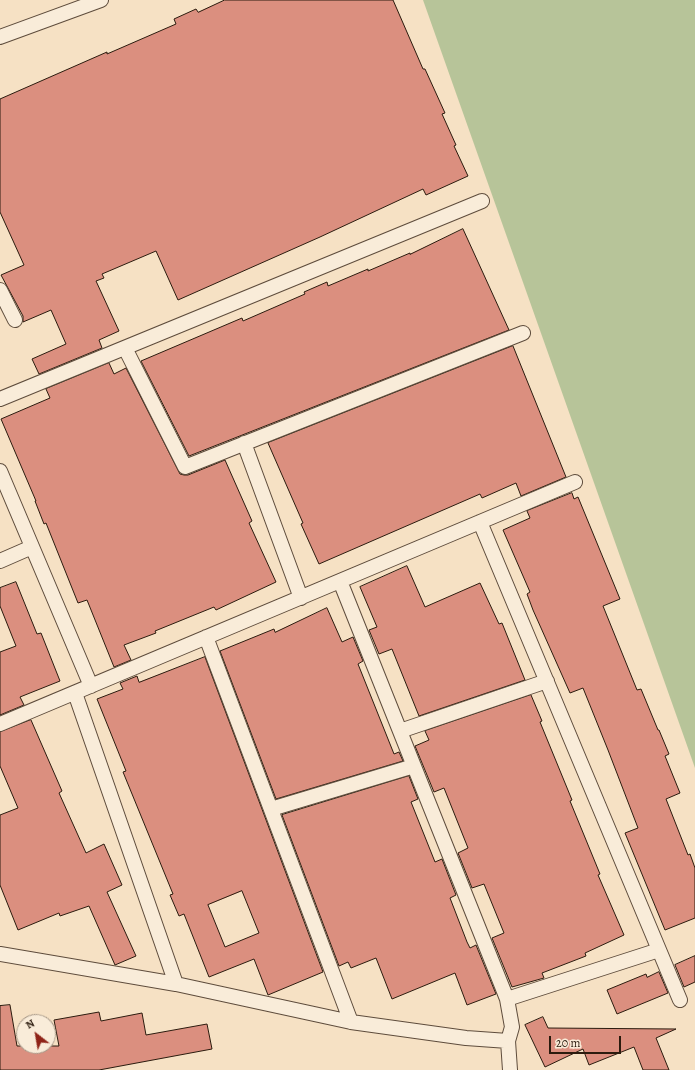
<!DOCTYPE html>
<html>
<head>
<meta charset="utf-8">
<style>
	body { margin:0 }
	#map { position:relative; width:695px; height:1070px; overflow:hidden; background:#f6e1c4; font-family:Alegreya,serif }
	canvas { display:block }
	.north { position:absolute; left:16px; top:1014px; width:40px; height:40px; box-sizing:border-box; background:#f9ecd9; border:1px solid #a79888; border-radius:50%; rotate:329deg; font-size:11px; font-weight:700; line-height:16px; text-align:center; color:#2b1b0e }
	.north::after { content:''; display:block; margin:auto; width:14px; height:18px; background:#8f2418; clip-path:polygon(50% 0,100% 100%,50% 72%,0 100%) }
	.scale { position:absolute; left:549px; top:1036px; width:72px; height:18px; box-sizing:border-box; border:2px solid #2b1b0e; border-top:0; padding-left:5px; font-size:12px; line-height:14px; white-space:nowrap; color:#2b1b0e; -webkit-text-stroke:3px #f9ecd9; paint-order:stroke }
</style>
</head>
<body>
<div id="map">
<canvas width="695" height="1070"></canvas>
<div class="north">N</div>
<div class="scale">20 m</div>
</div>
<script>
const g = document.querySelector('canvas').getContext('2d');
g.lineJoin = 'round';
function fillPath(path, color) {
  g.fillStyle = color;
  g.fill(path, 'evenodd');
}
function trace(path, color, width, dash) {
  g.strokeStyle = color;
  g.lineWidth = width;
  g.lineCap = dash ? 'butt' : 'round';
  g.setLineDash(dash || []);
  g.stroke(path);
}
fillPath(new Path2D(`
	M423,0H695V768Z`), '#b7c499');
const building = new Path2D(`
	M225,0H393L423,69H425L445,113L442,114L456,145L454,146L468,176L426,195L423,189L320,237L178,300L156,251L102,274L104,278L96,281L119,331L99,340L102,348L39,374L32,359L66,344L51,310L23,322V316L1,275L24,265L0,212V99L107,52V54L176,24L174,19L196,9L198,12Z
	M463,229L509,330L189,456L141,361L242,318L243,321L305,294L304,292L327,282L328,286L368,269V271L410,253V254Z
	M513,346L566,477L521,496L516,483L482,498L480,494L319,564L301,524L303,523L268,443Z
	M109,363L114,374L126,368L180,474L184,475H188L225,460L252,521L249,523L276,582L216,610L214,607L155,631L156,633L124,645L131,660L114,667L87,600L78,603L46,523L44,524L35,501H36L1,419L50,398L46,389Z
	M572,493L574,499L578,497L620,599L603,606L637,690L641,689L658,730H659L669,754L665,756L680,793L666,799L688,855L690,854L695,868V918L665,930L625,833L638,828L608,750L583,688L570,693L533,610L527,594L530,592L503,530L530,518L527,511Z
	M407,566L425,607L480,583L499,624L502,623L525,680L419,716L392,649L379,654L369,630L377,627L360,587Z
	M16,582L37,634L41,633L60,681L20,697L24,705L0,715V652L16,646L0,606V588Z
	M327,608L342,642L353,637L363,661L358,664L394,754L399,752L403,761L276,799L220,651L274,629L275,632Z
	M205,657L323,972L268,995L254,959L209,977L184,914L179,916L170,895L173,894L123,772L126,771L97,699L123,689L120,683L137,676L139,682ZM242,891L259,933L225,947L208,905Z
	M531,695L542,721L540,722L572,800L570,801L600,874L598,875L624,935L585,953L586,956L542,973L544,978L512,987L492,938L504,933L484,884L472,888L458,853L468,848L444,788L434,792L415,746L429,740L425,731Z
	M31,720L62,791L59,793L86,853L104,844L122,885L107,892L136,956L115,965L89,906L60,916L59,913L18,930L0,885V815L18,808L0,766V732Z
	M409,776L418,799L411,802L435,862L442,859L456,895L450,898L467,942L470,948L476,945L496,994L467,1005L455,973L392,999L376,958L351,968L348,962L339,966L282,815Z
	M695,956V982L684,987L675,965Z
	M659,972L668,993L617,1014L607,990L646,974L647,977Z
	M10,1005L17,1046H59L54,1020L99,1012L101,1021L142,1013L146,1035L207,1024L212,1049L99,1070H0V1006Z
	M543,1017L548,1028L676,1029L656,1038L669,1070H643L634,1047L589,1065L583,1049L545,1067L525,1025Z`);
fillPath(building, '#db8f7f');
trace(building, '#2b1b0e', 1);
const service = new Path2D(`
	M0,37L101,0
	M0,290L15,320
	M125,348L185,467L523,333
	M0,399L482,201
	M244,443L301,598
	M0,471L91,686
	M480,522L680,1000
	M0,561L32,547
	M206,637L351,1022
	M75,693L176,984
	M0,724L575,482
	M400,731L547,681
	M271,809L414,766
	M0,954L176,984L351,1022L466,1038L508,1041L512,1027L507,999L340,581
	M507,999L659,950
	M508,1041L510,1070`);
trace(service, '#5e4c3c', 16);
trace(service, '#f9ecd9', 14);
</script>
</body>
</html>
